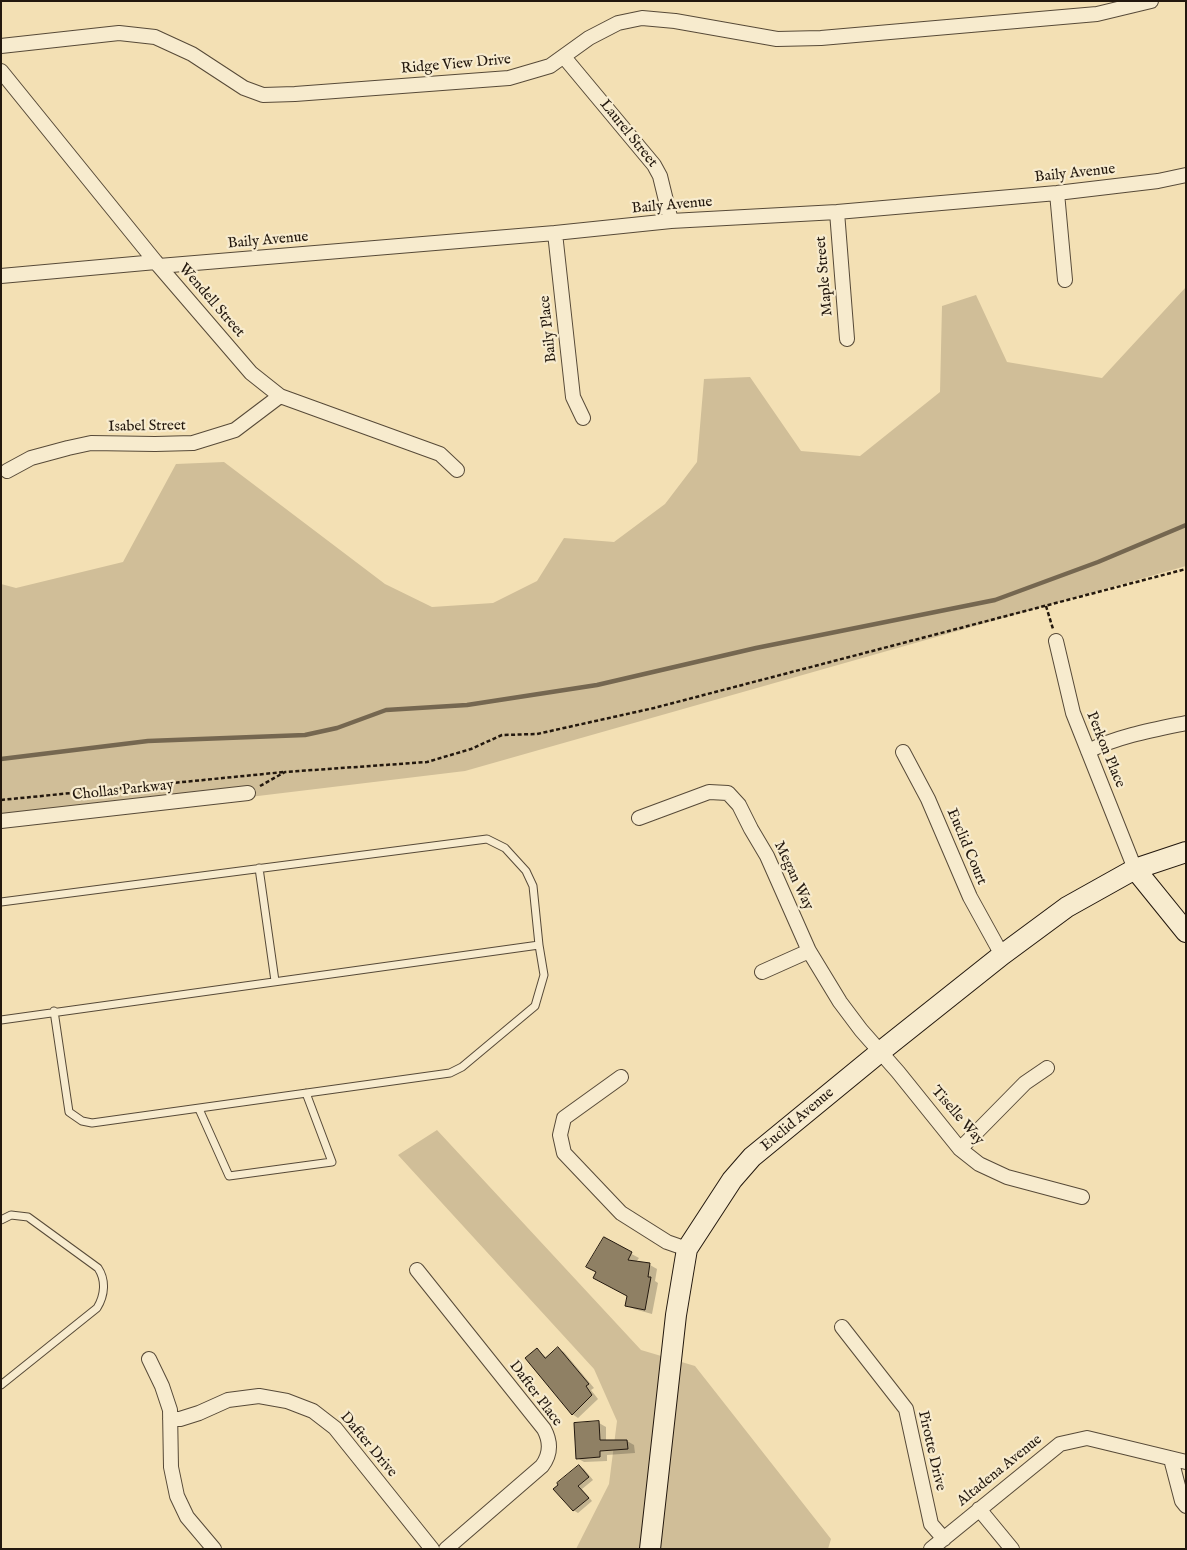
<!DOCTYPE html>
<html>
<head>
<meta charset="utf-8">
<style>
	body { margin:0 }
	#map { position:relative; width:1187px; height:1550px; overflow:hidden; background:#f3e0b4; font-family:"IM FELL English",serif }
	canvas { display:block }
	.frame { position:absolute; inset:0; border:2px solid #23180e; pointer-events:none }
</style>
</head>
<body>
<div id="map">
<canvas width="1187" height="1550"></canvas>
<div class="frame"></div>
</div>
<script>
const g = document.querySelector('canvas').getContext('2d');
g.lineJoin = 'round';
function fillPath(path, color) {
  g.fillStyle = color;
  g.fill(path, 'evenodd');
}
function trace(path, color, width, dash) {
  g.strokeStyle = color;
  g.lineWidth = width;
  g.lineCap = dash ? 'butt' : 'round';
  g.setLineDash(dash || []);
  g.stroke(path);
}
function label(font, color, halo, rows, align = 'center') {
  g.font = font + ' "IM FELL English",serif';
  g.lineWidth = 4.5;
  g.setLineDash([]);
  g.textBaseline = 'middle';
  g.strokeStyle = halo;
  g.fillStyle = color;
  for (const [text, x, y, turn = 0] of rows) {
    g.save();
    g.translate(x, y);
    g.rotate((+turn || 0) * Math.PI / 180);
    g.textAlign = isNaN(turn) ? turn : align;
    if (halo) g.strokeText(text, 0, 0);
    g.fillText(text, 0, 0);
    g.restore();
  }
}
fillPath(new Path2D(`
	M1186,287V566L465,771L1,827V584L16,588L123,562L176,464L224,462L385,584L432,607L493,603L537,581L564,538L614,542L665,504L697,462L704,379L750,377L801,451L860,456L940,392L942,306L976,295L1007,362L1102,378Z
	M437,1130L641,1350L695,1366L831,1539L828,1549H576L609,1484L617,1421L594,1369L398,1155Z`), '#d0be98');
fillPath(new Path2D(`
	M604,1239L639,1258L636,1262L650,1265L657,1269L655,1281L658,1283L652,1314L634,1309L626,1305L628,1296L598,1272Z
	M537,1349L547,1358L558,1349L564,1352L594,1388L591,1390L598,1399L578,1418L572,1414Z
	M599,1423L606,1427V1441H627L634,1445L635,1453L607,1455V1461L584,1462L577,1458Z
	M579,1466L584,1469L593,1480L582,1489L592,1501L578,1513L573,1510Z`), '#0003');
trace(new Path2D(`
	M1,759L148,741L305,735L337,728L386,710L467,705L597,685L756,648L995,600L1098,562L1186,525`), '#756750', 4.5);
const building = new Path2D(`
	M604,1237L632,1252L628,1260L650,1263L648,1277H651L645,1310L625,1306L627,1296L593,1278L596,1272L586,1267Z
	M558,1347L589,1384L586,1386L592,1395L572,1415L525,1358L537,1348L545,1358Z
	M599,1421L600,1440H627L628,1449L600,1451V1457L576,1459L574,1423Z
	M579,1465L589,1477L578,1486L589,1498L573,1511L553,1489L558,1485L557,1483Z`);
fillPath(building, '#8f8064');
trace(building, '#23180e', 1);
const lane = new Path2D(`
	M259,868L275,981
	M1,902L487,839L505,848L526,871L533,886L539,945L544,975L535,1006L462,1067L450,1073L92,1123L82,1121L69,1112L54,1011
	M1,1020L539,945
	M199,1109L229,1176L332,1162L306,1093
	M1,1220L11,1215L28,1217L98,1268C106,1280 105,1295 97,1308L1,1385`);
const street = new Path2D(`
	M1,46L119,33L155,37L192,54L244,88L263,95L295,94L509,78L550,66L589,38L618,23L642,18L675,21L777,39L821,38L1097,14L1151,1
	M564,57L654,165L660,176L671,221
	M1,71L159,266L251,373L280,396L440,454L457,470
	M1057,193L1065,280
	M837,212L847,339
	M555,233L573,397L583,418
	M159,266L555,233L671,221L837,212L1057,193L1158,181L1186,175
	M1,276L156,262
	M7,471L31,458L68,448L91,443L155,444L193,443L235,430L280,396
	M1056,641L1073,713L1135,869
	M1088,751C1119,736 1152,730 1186,723
	M903,752L928,799L970,897L1002,955
	M639,818L709,792L728,793L739,805L751,829L767,856L809,951L840,1002L861,1030L898,1072L960,1149L979,1164L1007,1177L1082,1197
	M1,821L248,793
	M762,972L809,951
	M621,1077L564,1118L560,1135L564,1153L621,1213L667,1242L687,1249
	M960,1149L1025,1083L1047,1068
	M417,1270L544,1429C551,1442 551,1454 542,1466L446,1549
	M842,1327L906,1409L931,1524L944,1539
	M149,1359L162,1386L170,1410L171,1467L177,1496L187,1517L214,1549
	M170,1419H180L199,1413L228,1400L259,1396L287,1401L313,1411L335,1428L432,1549
	M1171,1459L1182,1501L1186,1506
	M979,1509L1012,1549
	M931,1549L1060,1444L1087,1438L1186,1462`);
const secondary = new Path2D(`
	M1135,869L1186,932
	M650,1549L676,1315L687,1249L732,1180L752,1157L880,1052L1002,955L1067,907L1135,869L1186,852`);
trace(lane, '#574a38', 9);
trace(street, '#574a38', 16);
trace(secondary, '#23180e', 22);
trace(new Path2D(`
	M1046,606L1053,629
	M260,786L285,772L427,762L471,749L502,735L537,734L654,708L1186,569
	M1,800L284,772`), '#23180e', 2.5, [4, 2.5]);
trace(lane, '#f7ebce', 7);
trace(street, '#f7ebce', 14);
trace(secondary, '#f7ebce', 20);
label('15px', '#23180e', '#f7ebce', [
	["Ridge View Drive",456,65,-5],
	["Laurel Street",628,134,51],
	["Baily Avenue",1075,174,-6],
	["Baily Avenue",672,206,-5],
	["Baily Avenue",268,241,-5],
	["Maple Street",825,276,-95],
	["Wendell Street",211,301,49],
	["Baily Place",549,329,-96],
	["Isabel Street",147,427,-1],
	["Perkon Place",1105,750,68],
	["Chollas Parkway",123,791,-6],
	["Euclid Court",966,847,67],
	["Megan Way",793,876,65],
	["Tiselle Way",957,1116,49],
	["Euclid Avenue",798,1120,-40],
	["Dafter Place",535,1394,53],
	["Dafter Drive",368,1445,50],
	["Pirotte Drive",931,1451,77],
	["Altadena Avenue",1000,1471,-39]
]);
</script>
</body>
</html>
